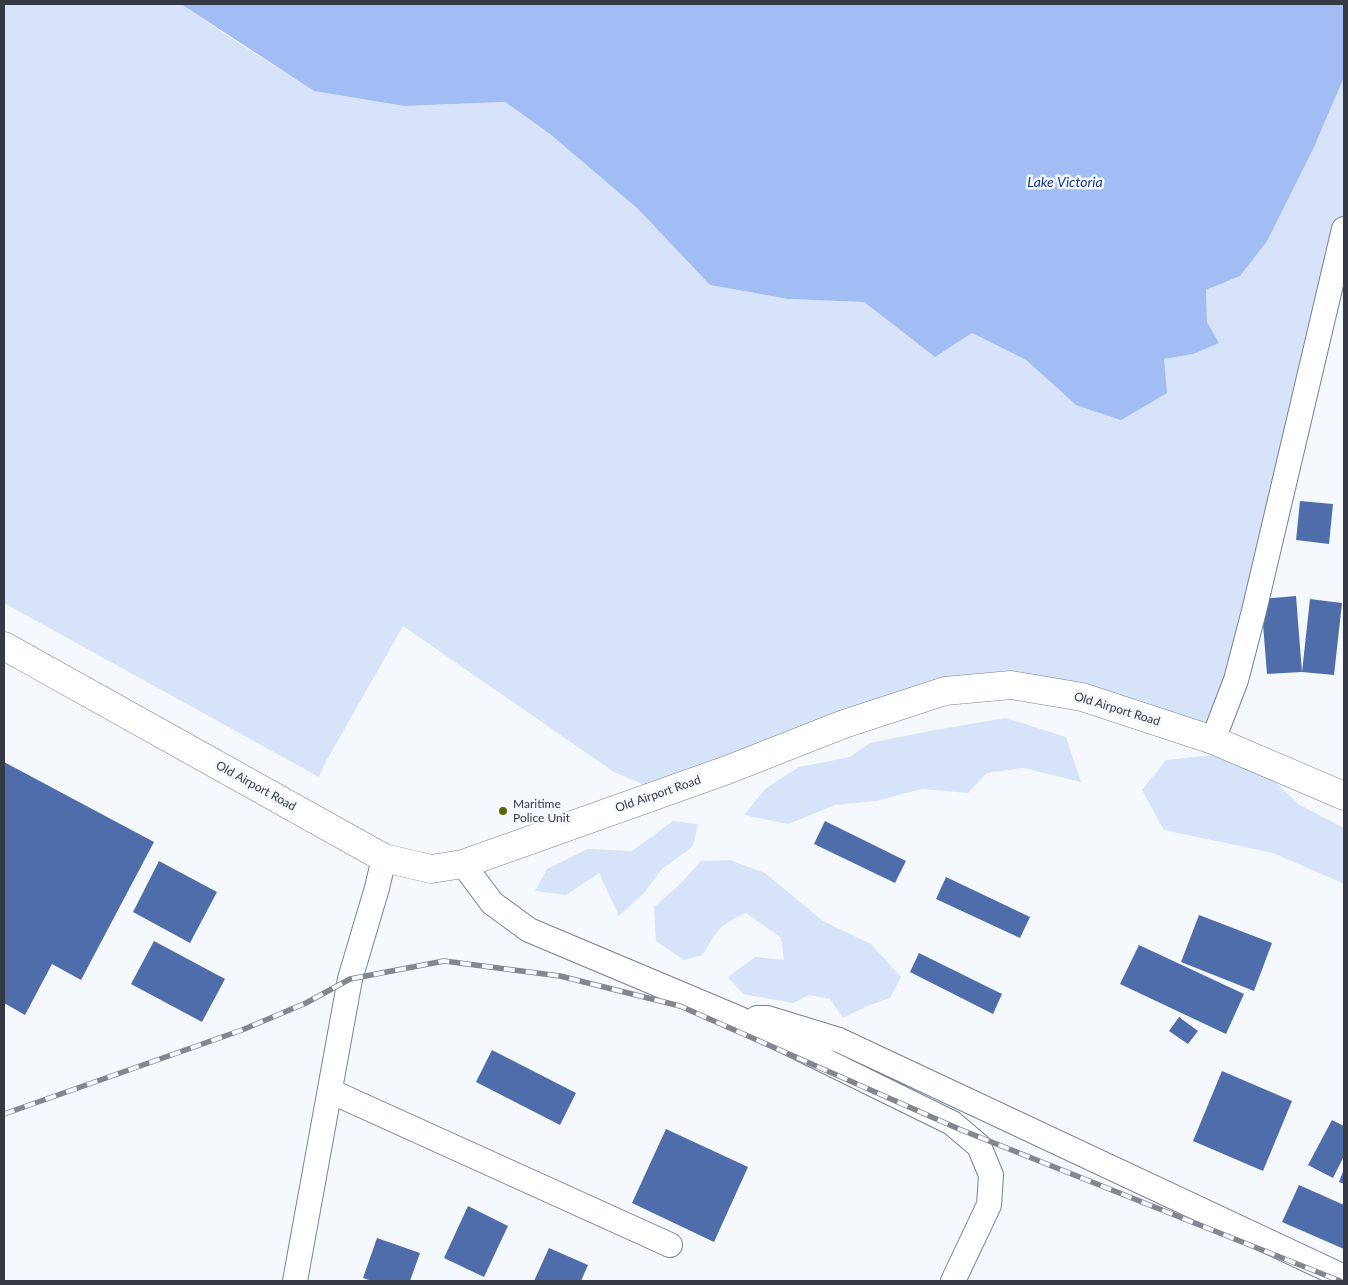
<!DOCTYPE html>
<html>
<head>
<meta charset="utf-8">
<style>
	body { margin:0 }
	#map { position:relative; width:1348px; height:1285px; overflow:hidden; background:#f5f8fd; font-family:Lato,sans-serif }
	canvas { display:block }
	.frame { position:absolute; inset:0; border:5px solid #343944; pointer-events:none }
</style>
</head>
<body>
<div id="map">
<canvas width="1348" height="1285"></canvas>
<div class="frame"></div>
</div>
<script>
const g = document.querySelector('canvas').getContext('2d');
g.lineJoin = 'round';
function fillPath(path, color) {
  g.fillStyle = color;
  g.fill(path, 'evenodd');
}
function trace(path, color, width, dash) {
  g.strokeStyle = color;
  g.lineWidth = width;
  g.lineCap = dash ? 'butt' : 'round';
  g.setLineDash(dash || []);
  g.stroke(path);
}
function label(font, color, halo, rows, align = 'center') {
  g.font = font + ' Lato,sans-serif';
  g.lineWidth = 5;
  g.setLineDash([]);
  g.textBaseline = 'middle';
  g.strokeStyle = halo;
  g.fillStyle = color;
  for (const [text, x, y, turn = 0] of rows) {
    g.save();
    g.translate(x, y);
    g.rotate((+turn || 0) * Math.PI / 180);
    g.textAlign = isNaN(turn) ? turn : align;
    if (halo) g.strokeText(text, 0, 0);
    g.fillText(text, 0, 0);
    g.restore();
  }
}
fillPath(new Path2D(`
	M4,4H181L237,42L314,91L404,106L505,102L550,134L638,209L710,285L788,299L864,302L935,357L972,333L1026,360L1076,405L1163,359L1193,354L1207,322L1206,290L1240,276L1344,77V216L1324,312L1213,740L1082,697L945,691L664,793L614,772L403,626L324,765L319,777L4,603Z
	M1006,718L1066,737L1081,782L1024,768L987,773L968,793L922,789L876,801L835,805L788,824L744,815L765,789L799,767L850,757L870,743L935,730Z
	M1242,752L1300,805L1344,828V880L1342,883L1273,853L1164,830L1142,790L1166,760Z
	M673,821L698,824L693,846L661,870L644,893L619,916L599,873L566,895L535,891L547,869L587,849L632,851Z
	M730,860L765,873L823,921L871,944L901,977L890,998L865,1007L843,1018L830,999L809,995L793,1003L743,994L728,977L755,957L784,960L781,938L746,913C719,925 717,930 703,955L684,960L656,941L654,907L679,885L701,861Z`), '#d7e3f9');
fillPath(new Path2D(`
	M181,4H1344V77L1314,147L1267,241L1240,276L1206,290L1207,322L1219,343L1193,354L1164,359L1167,393L1121,420L1076,405L1026,360L972,333L935,357L864,302L788,299L710,285L638,209L550,134L505,102L404,106L314,91Z`), '#a2bdf3');
fillPath(new Path2D(`
	M1300,501L1333,504L1329,544L1296,540Z
	M1296,596L1302,672L1267,674L1261,599Z
	M1310,599L1342,603L1334,675L1302,672Z
	M4,762L154,842L81,980L52,964L25,1015L4,1003Z
	M825,821L906,861L895,883L814,844Z
	M159,861L217,892L190,943L133,912Z
	M946,877L1030,917L1020,938L936,899Z
	M1199,915L1272,943L1254,991L1181,962Z
	M154,941L225,979L202,1022L131,984Z
	M1139,945L1244,994L1226,1034L1120,984Z
	M919,953L1002,994L993,1014L910,972Z
	M1179,1017L1198,1031L1188,1044L1169,1031Z
	M492,1050L576,1093L560,1125L476,1082Z
	M1222,1071L1292,1101L1263,1171L1193,1141Z
	M1332,1120L1344,1126V1156L1333,1178L1308,1165Z
	M666,1129L748,1167L714,1242L632,1203Z
	M1344,1169V1184L1339,1182Z
	M1299,1185L1344,1205V1249L1282,1222Z
	M468,1206L508,1226L484,1277L444,1258Z
	M377,1238L420,1253L410,1281H372L363,1278Z
	M549,1248L588,1265L581,1281H534Z`), '#506dab');
const minor = new Path2D(`
	M1213,740L1236,680L1254,611L1344,229
	M463,864L492,903L529,930L738,1018L952,1123L979,1146L991,1175L989,1205L953,1281
	M757,1018H767L839,1040L1344,1277
	M330,1091L670,1245
	M295,1281L350,979L377,888L384,858`);
const secondary = new Path2D(`
	M4,646L384,858L431,869L463,864L727,770L844,724L945,691L1011,685L1082,697L1213,740L1344,796`);
trace(minor, '#758199', 26);
trace(secondary, '#758199', 29);
trace(minor, '#fff', 24);
trace(secondary, '#fff', 28);
const rail = new Path2D(`
	M4,1114L242,1030L306,1003L350,979L444,961L560,976L680,1006L959,1129L1340,1281`);
trace(rail, '#82868f', 5.5);
trace(rail, '#f5f8fd', 4, [11]);
for (const [x, y, r, color] of [
	[503,811,5,"#5f6502"]
]) {
  const dot = new Path2D();
  dot.arc(x, y, r, 0, 2 * Math.PI);
  g.fillStyle = color;
  g.fill(dot);
  trace(dot, '#f5f8fd', 2);
}
label('12px', '#343944', '#f5f8fd', [
	["Old Airport Road",1117,709,17],
	["Old Airport Road",256,786,29],
	["Old Airport Road",658,794,-19]
]);
label('12px', '#343944', '#f5f8fd', [
	["Maritime",513,804],
	["Police Unit",513,818]
], 'left');
label('italic 14px', '#1a3a86', '#f5f8fd', [
	["Lake Victoria",1065,182]
]);
</script>
</body>
</html>
